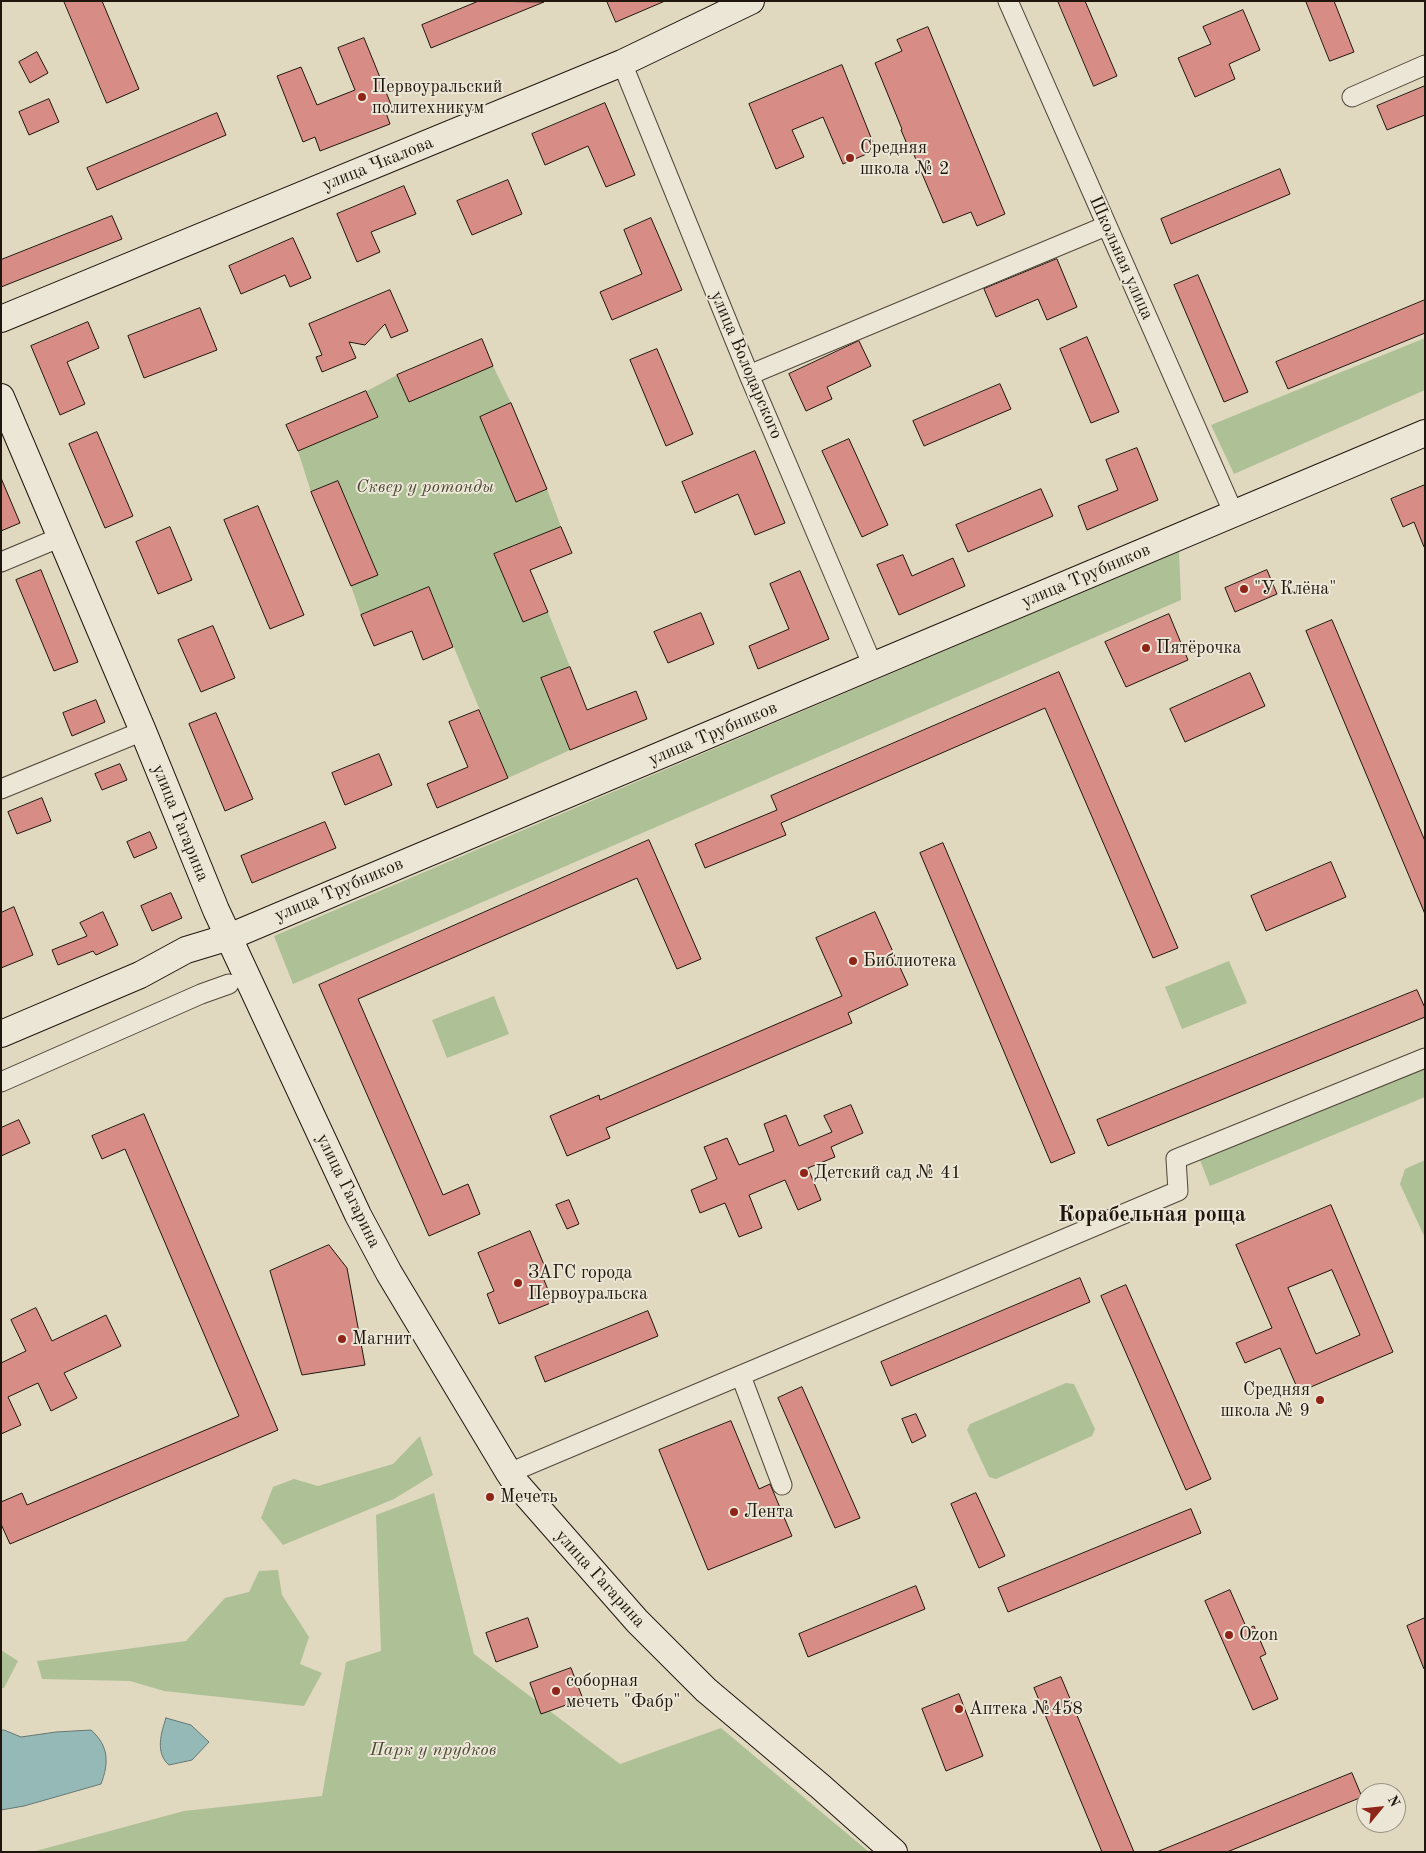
<!DOCTYPE html>
<html>
<head>
<meta charset="utf-8">
<style>
	body { margin:0 }
	#map { position:relative; width:1426px; height:1853px; overflow:hidden; background:#e0d8bf; font-family:"Old Standard TT",serif }
	canvas { display:block }
	.frame { position:absolute; inset:0; border:2px solid #21160e; pointer-events:none }
	.north { position:absolute; left:1356px; top:1783px; width:50px; height:50px; box-sizing:border-box; background:#ebe6d5; border:1px solid #9a9385; border-radius:50%; rotate:62deg; font-size:14px; font-weight:700; line-height:20px; text-align:center; color:#21160e }
	.north::after { content:''; display:block; margin:auto; width:18px; height:22px; background:#8f2418; clip-path:polygon(50% 0,100% 100%,50% 72%,0 100%) }
</style>
</head>
<body>
<div id="map">
<canvas width="1426" height="1853"></canvas>
<div class="frame"></div>
<div class="north">N</div>
</div>
<script>
const g = document.querySelector('canvas').getContext('2d');
g.lineJoin = 'round';
function fillPath(path, color) {
  g.fillStyle = color;
  g.fill(path, 'evenodd');
}
function trace(path, color, width, dash) {
  g.strokeStyle = color;
  g.lineWidth = width;
  g.lineCap = dash ? 'butt' : 'round';
  g.setLineDash(dash || []);
  g.stroke(path);
}
function label(font, color, halo, rows, align = 'center') {
  g.font = font + ' "Old Standard TT",serif';
  g.lineWidth = 4;
  g.setLineDash([]);
  g.textBaseline = 'middle';
  g.strokeStyle = halo;
  g.fillStyle = color;
  for (const [text, x, y, turn = 0] of rows) {
    g.save();
    g.translate(x, y);
    g.rotate((+turn || 0) * Math.PI / 180);
    g.textAlign = isNaN(turn) ? turn : align;
    if (halo) g.strokeText(text, 0, 0);
    g.fillText(text, 0, 0);
    g.restore();
  }
}
fillPath(new Path2D(`
	M1425,338V390L1234,474L1211,425Z
	M493,366L511,403L480,417L516,502L547,489L561,527L494,554L523,622L548,612L570,667L541,678L570,750L508,778L429,587L361,615L351,586L377,575L338,481L311,492L298,451L377,418L367,391L397,375L409,402Z
	M1179,551L1181,600L293,984L274,936Z
	M1229,961L1247,1003L1182,1029L1165,987Z
	M494,996L509,1034L447,1058L432,1020Z
	M1425,1063V1097L1210,1186L1200,1160Z
	M1425,1160V1238L1400,1184L1405,1169Z
	M1066,1383L1074,1384L1095,1429L1092,1436L996,1479L989,1477L967,1430L970,1424Z
	M420,1436L433,1475L394,1499L283,1545L261,1518L273,1487L294,1479L318,1486L393,1464Z
	M434,1493L474,1654L620,1764L721,1728L869,1852H32L184,1811L322,1796L346,1662L381,1651L376,1515Z
	M278,1570L282,1595L309,1637L300,1664L322,1673L304,1706L164,1691L130,1681L42,1679L37,1661L186,1641L225,1598L249,1592L259,1571Z
	M1,1650L18,1661L4,1688H1Z`), '#aec095');
const water = new Path2D(`
	M166,1718L191,1725L209,1742L192,1760L169,1765C155,1753 161,1733 166,1718Z
	M4,1730L21,1737L56,1732L91,1730C109,1746 109,1763 101,1784L24,1806L1,1810V1731Z`);
fillPath(water, '#94b9b7');
trace(water, '#667873', 1);
const building = new Path2D(`
	M64,1H102L139,89L107,103Z
	M479,1L544,2L431,48L422,25Z
	M607,1H665L616,22Z
	M1058,1H1085L1117,76L1094,86Z
	M1306,1H1334L1354,52L1330,61Z
	M1243,10L1260,50L1229,64L1235,79L1195,97L1178,58L1211,44L1203,27Z
	M928,27L1005,214L977,226L971,212L943,223L909,143L907,144L901,130L902,129L875,63L902,51L897,40Z
	M364,38L392,107L385,110L390,124L320,151L315,137L303,142L277,76L301,67L317,105L355,90L338,48Z
	M37,52L48,73L30,83L19,62Z
	M842,65L876,150L843,164L823,117L792,130L804,157L776,169L749,104Z
	M1425,86V115L1387,130L1377,106Z
	M49,99L59,122L29,135L19,112Z
	M605,103L635,175L606,187L588,146L545,165L532,134Z
	M217,113L226,135L97,190L87,168Z
	M1280,169L1290,194L1171,244L1161,219Z
	M508,180L522,214L472,235L457,201Z
	M404,186L416,214L371,232L380,252L357,262L337,214Z
	M112,216L122,239L1,287V260Z
	M651,218L682,290L612,320L600,292L642,274L624,230Z
	M293,238L311,278L290,287L285,275L241,294L229,266Z
	M1057,259L1077,307L1047,320L1038,299L996,317L984,289Z
	M1198,275L1248,392L1224,402L1174,285Z
	M390,290L408,331L391,338L385,324L365,345L349,342L356,358L322,372L316,357L322,355L309,324Z
	M1425,300V333L1288,389L1276,362Z
	M200,308L217,350L144,378L128,336Z
	M88,322L99,348L67,362L85,404L60,415L31,346Z
	M1087,337L1119,412L1091,423L1060,349Z
	M482,339L493,366L409,402L397,375Z
	M859,341L871,366L827,387L832,399L806,411L789,374Z
	M657,349L693,434L666,446L630,360Z
	M1000,384L1011,409L924,446L913,421Z
	M366,391L378,417L298,451L286,425Z
	M511,403L547,489L516,502L480,417Z
	M97,432L133,516L105,528L69,444Z
	M849,439L888,525L862,537L822,451Z
	M1137,448L1158,500L1087,530L1078,506L1118,490L1106,460Z
	M755,451L785,523L755,535L738,494L695,513L682,482Z
	M1,478L20,523L1,531Z
	M338,481L378,575L351,586L311,492Z
	M1425,485V547H1424L1414,522L1403,527L1391,499Z
	M1041,489L1053,516L968,552L956,525Z
	M258,506L304,615L270,629L224,520Z
	M170,527L192,580L158,594L136,542Z
	M561,527L572,553L530,570L548,612L523,622L494,554Z
	M903,555L912,576L953,558L965,586L899,615L877,565Z
	M41,570L78,662L54,671L16,580Z
	M1267,570L1277,594L1235,612L1225,588Z
	M800,571L829,639L758,669L749,646L789,629L770,584Z
	M429,587L453,647L423,660L412,631L374,646L361,615Z
	M701,613L714,644L668,663L654,632Z
	M1169,614L1188,660L1126,687L1105,642Z
	M1332,620L1425,841V914L1306,631Z
	M213,626L235,678L201,692L178,640Z
	M570,667L587,710L636,691L647,719L570,750L541,678Z
	M1059,672L1178,948L1153,958L1045,708L781,823L786,835L705,868L695,844L777,810L771,796Z
	M1250,673L1265,706L1185,742L1170,709Z
	M96,700L105,722L72,736L63,713Z
	M479,710L508,778L437,808L427,784L468,767L449,722Z
	M216,713L253,799L225,811L189,724Z
	M379,754L392,785L345,805L332,773Z
	M120,764L127,780L102,790L95,774Z
	M42,798L51,821L17,834L8,812Z
	M325,822L336,848L252,883L241,856Z
	M150,832L157,848L134,858L127,842Z
	M649,840L701,959L677,969L637,878L358,999L443,1195L468,1184L480,1214L429,1236L319,985Z
	M943,843L1075,1153L1051,1163L920,853Z
	M1331,862L1346,897L1266,931L1251,896Z
	M171,893L182,918L152,931L141,906Z
	M14,907L33,955L1,968V913Z
	M103,912L118,945L96,955L93,951L58,965L52,950L87,936L80,923Z
	M875,912L908,985L848,1013L852,1023L606,1128L610,1138L567,1156L550,1116L599,1095L600,1100L842,996L816,938Z
	M1417,990L1425,1008V1017L1108,1146L1097,1120Z
	M851,1105L863,1133L831,1147L835,1157L808,1168L821,1200L798,1210L785,1180L749,1195L762,1228L739,1237L725,1203L700,1213L691,1190L717,1179L704,1147L727,1138L739,1165L774,1151L764,1124L786,1115L799,1146L832,1132L824,1116Z
	M144,1114L278,1430L10,1544L1,1524V1502L22,1493L27,1505L239,1416L125,1149L102,1159L92,1136Z
	M19,1120L30,1143L1,1156V1128Z
	M569,1200L579,1224L567,1229L556,1205Z
	M1331,1205L1393,1352L1299,1392L1280,1348L1245,1363L1236,1343L1272,1328L1236,1245ZM1332,1270L1360,1335L1316,1354L1288,1288Z
	M530,1231L547,1272L542,1275L553,1302L499,1324L487,1294L494,1291L478,1253Z
	M329,1245L347,1268L365,1365L302,1375L270,1271Z
	M1080,1278L1090,1302L891,1386L881,1362Z
	M1126,1285L1211,1479L1186,1490L1101,1296Z
	M36,1308L52,1341L106,1315L121,1346L64,1373L77,1398L51,1411L38,1383L8,1397L21,1425L1,1434V1363L26,1351L11,1320Z
	M648,1311L658,1336L545,1382L535,1357Z
	M802,1387L860,1518L835,1528L778,1398Z
	M916,1414L926,1436L912,1443L902,1419Z
	M731,1421L759,1489L770,1484L792,1536L708,1570L659,1450Z
	M976,1493L1005,1556L979,1568L951,1504Z
	M1191,1509L1201,1533L1008,1612L998,1588Z
	M916,1586L925,1609L808,1657L799,1634Z
	M1230,1590L1247,1629L1254,1626L1266,1654L1260,1657L1278,1699L1253,1710L1205,1601Z
	M528,1618L538,1647L496,1662L486,1633Z
	M1425,1618V1669H1424L1407,1626Z
	M571,1668L583,1699L541,1714L530,1683Z
	M1061,1677L1134,1852H1102L1034,1688Z
	M959,1694L983,1756L946,1771L922,1709Z
	M1352,1773L1362,1797L1227,1852H1157Z`);
fillPath(building, '#d78d85');
trace(building, '#21160e', 1);
const street = new Path2D(`
	M1008,1L1234,514
	M622,63L749,375L873,666
	M1352,97L1425,65
	M749,375L1106,226
	M1,562L61,537
	M1,789L143,731
	M1,1082L201,994L229,984
	M741,1376L782,1485
	M509,1473L1178,1191L1176,1159L1425,1058`);
const secondary = new Path2D(`
	M1,319L622,63L751,1
	M1,397L143,731L216,910L358,1215L389,1273L509,1473L515,1482L637,1621L706,1690L821,1787L894,1852
	M1,1034L140,975L186,950L229,937L1425,433`);
trace(street, '#51463a', 21);
trace(secondary, '#21160e', 28);
trace(street, '#ebe6d5', 19);
trace(secondary, '#ebe6d5', 26);
for (const [x, y, r, color] of [
	[362,97,5,"#8f2418"],
	[850,158,5,"#8f2418"],
	[1244,589,5,"#8f2418"],
	[1146,648,5,"#8f2418"],
	[853,961,5,"#8f2418"],
	[804,1173,5,"#8f2418"],
	[518,1283,5,"#8f2418"],
	[342,1339,5,"#8f2418"],
	[1320,1400,5,"#8f2418"],
	[490,1497,5,"#8f2418"],
	[734,1512,5,"#8f2418"],
	[1229,1635,5,"#8f2418"],
	[556,1691,5,"#8f2418"],
	[959,1709,5,"#8f2418"]
]) {
  const dot = new Path2D();
  dot.arc(x, y, r, 0, 2 * Math.PI);
  g.fillStyle = color;
  g.fill(dot);
  trace(dot, '#ebe6d5', 2);
}
label('18px', '#21160e', '#ebe6d5', [
	["Первоуральский",372,87],
	["политехникум",372,108],
	["Средняя",860,148],
	["школа № 2",860,169],
	["\"У Клёна\"",1254,589],
	["Пятёрочка",1156,648],
	["Библиотека",863,961],
	["Детский сад № 41",814,1173],
	["ЗАГС города",528,1273],
	["Первоуральска",528,1294],
	["Магнит",352,1339],
	["Средняя",1310,1390,"right"],
	["школа № 9",1310,1411,"right"],
	["Мечеть",500,1497],
	["Лента",744,1512],
	["Ozon",1239,1635],
	["соборная",566,1681],
	["мечеть \"Фабр\"",566,1702],
	["Аптека №458",969,1709]
], 'left');
label('18px', '#21160e', '#ebe6d5', [
	["улица Чкалова",378,164,-22],
	["Школьная улица",1121,258,66],
	["улица Володарского",746,365,67],
	["улица Трубников",1086,576,-23],
	["улица Трубников",713,734,-23],
	["улица Гагарина",180,823,68],
	["улица Трубников",339,890,-23],
	["улица Гагарина",348,1191,64],
	["улица Гагарина",600,1579,48]
]);
label('italic 18px', '#4b4936', '#ebe6d5', [
	["Сквер у ротонды",425,487],
	["Парк у прудков",433,1750]
]);
label('bold 22px', '#21160e', '#ebe6d5', [
	["Корабельная роща",1152,1215]
]);
</script>
</body>
</html>
